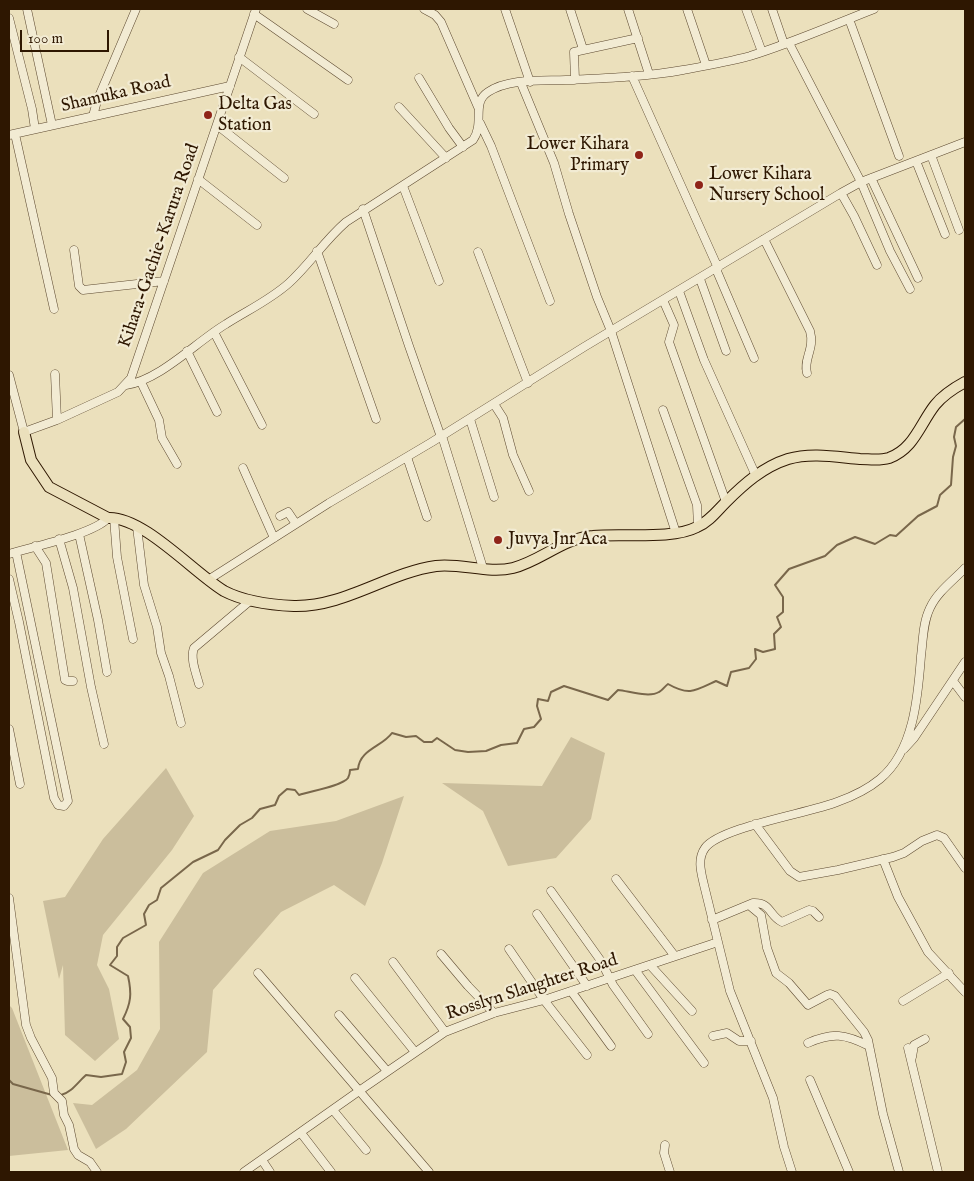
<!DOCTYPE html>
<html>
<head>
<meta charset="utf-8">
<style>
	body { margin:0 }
	#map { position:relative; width:974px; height:1181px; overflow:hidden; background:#ebe0bc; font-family:"IM FELL English",serif }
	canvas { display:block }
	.frame { position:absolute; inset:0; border:10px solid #2e1701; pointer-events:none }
	.scale { position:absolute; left:20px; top:30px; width:89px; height:22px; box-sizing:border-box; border:2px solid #2e1701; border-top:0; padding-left:6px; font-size:15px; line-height:18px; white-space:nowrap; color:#2e1701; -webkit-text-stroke:4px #f2ebd3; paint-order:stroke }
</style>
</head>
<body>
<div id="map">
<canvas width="974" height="1181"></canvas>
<div class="frame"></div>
<div class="scale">100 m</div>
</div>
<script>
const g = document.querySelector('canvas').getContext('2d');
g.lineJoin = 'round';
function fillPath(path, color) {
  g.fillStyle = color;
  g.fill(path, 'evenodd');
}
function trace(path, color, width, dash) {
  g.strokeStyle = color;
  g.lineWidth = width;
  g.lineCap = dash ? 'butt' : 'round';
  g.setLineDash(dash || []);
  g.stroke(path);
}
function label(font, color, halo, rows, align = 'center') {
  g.font = font + ' "IM FELL English",serif';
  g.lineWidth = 4.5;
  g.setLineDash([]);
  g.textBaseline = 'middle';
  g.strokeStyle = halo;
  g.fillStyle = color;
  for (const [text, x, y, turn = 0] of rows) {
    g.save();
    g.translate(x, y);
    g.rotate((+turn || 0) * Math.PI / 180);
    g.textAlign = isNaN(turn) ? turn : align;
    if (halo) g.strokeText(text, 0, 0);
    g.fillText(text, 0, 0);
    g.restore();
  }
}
fillPath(new Path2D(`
	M571,737L605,753L591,819L556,858L508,866L483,811L442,783L542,786Z
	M166,768L194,816L172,850L103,935L97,965L109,989L119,1039L95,1061L65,1035L63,965L59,979L43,901L65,897L103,839Z
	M404,796L382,863L365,906L334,885L281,912L213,990L207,1052L126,1129L96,1149L73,1103L92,1105L137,1070L160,1029L159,942L203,873L270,831L336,821Z
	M9,1005L12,1008L68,1150L9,1156Z`), '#cbbe9c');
trace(new Path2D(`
	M9,1080L13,1084L52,1095
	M61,1095C71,1093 78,1082 86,1075L101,1077L122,1074L126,1062L124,1052L131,1038L130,1027L123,1019C131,1003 132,994 128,976L110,965L117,956V947L123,938L146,925L144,914L149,905L157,900L161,888L193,862L218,850L225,840L240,825L252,818L260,809L275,805L279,796L287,789L295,790L299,795C311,791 342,786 348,778C349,776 350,773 350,770L358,769C360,749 382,747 392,733L406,737L416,736L424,742H432L437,738L455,750L468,752L486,751L501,745L517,743L524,729L534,727L541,719L537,706L538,699L548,701L551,692L564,686L608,700L618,690C629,691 649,698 659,692C662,691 665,686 668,684C689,696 695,691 716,681L727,686L731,672L749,668L756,659L755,649L763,652L775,649L774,634L781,627L777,617L783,612V597L775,585L789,569L825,556L837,545L855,537L875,544L890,535L896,536L918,516L937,506L940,495L951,485L953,457L956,446L954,437L956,427L965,419`), '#79674b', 2);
const minor = new Path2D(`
	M27,9L52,125
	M307,9L334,24
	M424,9L435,15L441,22L478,107
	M505,9L530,82
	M570,9L583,49
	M628,9L649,74
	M687,9L706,65
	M746,9L762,52
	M772,9L784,44
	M254,14L348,80
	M9,18L32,109L35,129
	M849,19L899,156
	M789,43L861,182L890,251L910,289
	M239,57L314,114
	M632,76L718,268
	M419,78L449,128L463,147
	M575,80L574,52L638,38
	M521,83L554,163L569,214L597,297L611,331L676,533
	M399,107L446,158
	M93,116L97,101L136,9
	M480,123L491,146L550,301
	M217,125L284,178
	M15,134L54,309
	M9,135L230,86
	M931,155L959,230
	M916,161L945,234
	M871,178L918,278
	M198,179L257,225
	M403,186L439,281
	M841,193L854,216L877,265
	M363,209L409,346L441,437
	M764,239L810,331C815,349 803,359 807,373
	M74,250L79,286L83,290L164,281
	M317,251L376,419
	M478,252L528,383
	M716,269L754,358
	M700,279L726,351
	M679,291L704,360L756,476
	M663,300L674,325L669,342L726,502
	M214,332L262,425
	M187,351L217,412
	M55,374L57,420
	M9,375L24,432L57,420L118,392L131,378L256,9
	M141,382L159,420L162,438L177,464
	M126,385C160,380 196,342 226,324C248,310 270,300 289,283C310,264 324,241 346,222L473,140C485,123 471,103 488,92C509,78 542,81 566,80C605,78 645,77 683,70C705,66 728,62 750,56C792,43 833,25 874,9
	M494,404L503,418L513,455L529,491
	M663,410L697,505L698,527
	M470,419L494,497
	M442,436L483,568
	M407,457L427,517
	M243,468L274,538
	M280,516L288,512L296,524
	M114,518L117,557L133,639
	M137,527L144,585L157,627L161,653L169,676L181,723
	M79,534L98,620L107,672
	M59,539L73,588L91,687L104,744
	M35,546L46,563L65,680L67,681H73
	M9,554C32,547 94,534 108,518
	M9,579L19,622L54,798L58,805L64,806L68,801L66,791L16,552
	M208,580L329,503L432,442L584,347L841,193L861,182L965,142
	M953,681L965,697
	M199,684C196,673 190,658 194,648L251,600
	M9,729L20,784
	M904,749L914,738L965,662
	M755,824L790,871L799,877L838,870L893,857L904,853L922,841L937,835L944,838L965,868
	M883,859L898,897L928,952L965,992
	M616,879L674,955
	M551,891L601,961L613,985L648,1034
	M9,898L26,1025L31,1038L52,1078L54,1093L62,1101L64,1115L69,1125L74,1149L78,1155L90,1162L97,1172
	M749,905L761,915L767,948L776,973L789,983L808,1005L827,995L830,994L835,996L864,1032L868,1040L883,1114L899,1172
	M537,914L587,986
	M712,920L753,903C771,902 769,916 782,922L809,910L813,911L819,917
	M509,949L544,1000L587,1055
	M441,954L468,986L494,1013
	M393,962L445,1032
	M650,965L692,1011
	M635,970L704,1063
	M258,973L429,1172
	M355,978L415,1052
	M571,991L611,1046
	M903,1001L949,973
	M339,1015L387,1071
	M713,1036L727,1033L739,1041H751
	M808,1043C833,1032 845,1034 869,1046
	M908,1048L938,1172
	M912,1057L914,1045L925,1039
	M810,1080L849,1172
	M333,1110L366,1150
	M301,1133L331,1172
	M665,1145L664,1153L670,1172
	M262,1160L270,1172
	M244,1172L359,1091L445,1032L494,1013L544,1000L718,942
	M792,1172L784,1147L773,1098L730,991L704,885C701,872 697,859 705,848C720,827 810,813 837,802C851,797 868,789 880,779C914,751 918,696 921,656C923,640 923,622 930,608C937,592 954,580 965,568`);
const major = new Path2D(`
	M24,432L31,460L49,487L108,518C143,516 194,573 224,591C245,602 271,605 294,606C345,607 387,573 436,566C462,563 488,574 513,568C541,561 563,538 593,536C622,533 672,540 697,527C709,522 717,511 726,502C744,484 763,467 788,459C811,452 837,457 860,459C869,459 879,461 889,458C914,449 920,424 935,405C943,395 954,388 965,382`);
trace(minor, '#5d4930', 9);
trace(major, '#2e1701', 12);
trace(minor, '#f2ebd3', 8);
trace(major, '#ebe0bc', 10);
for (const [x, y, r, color] of [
	[208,115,5,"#8f2418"],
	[639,155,5,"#8f2418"],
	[699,185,5,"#8f2418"],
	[498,540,5,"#8f2418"]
]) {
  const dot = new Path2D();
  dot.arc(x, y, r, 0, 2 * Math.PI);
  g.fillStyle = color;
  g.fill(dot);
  trace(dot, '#f2ebd3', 2);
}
label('18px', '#2e1701', '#f2ebd3', [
	["Shamuka Road",116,95,-13],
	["Kihara-Gachie-Karura Road",160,246,-71],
	["Rosslyn Slaughter Road",532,988,-18]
]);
label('18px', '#2e1701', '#f2ebd3', [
	["Delta Gas",218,105],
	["Station",218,126],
	["Lower Kihara",629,145,"right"],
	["Primary",629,166,"right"],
	["Lower Kihara",709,175],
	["Nursery School",709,196],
	["Juvya Jnr Aca",508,540]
], 'left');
</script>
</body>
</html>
